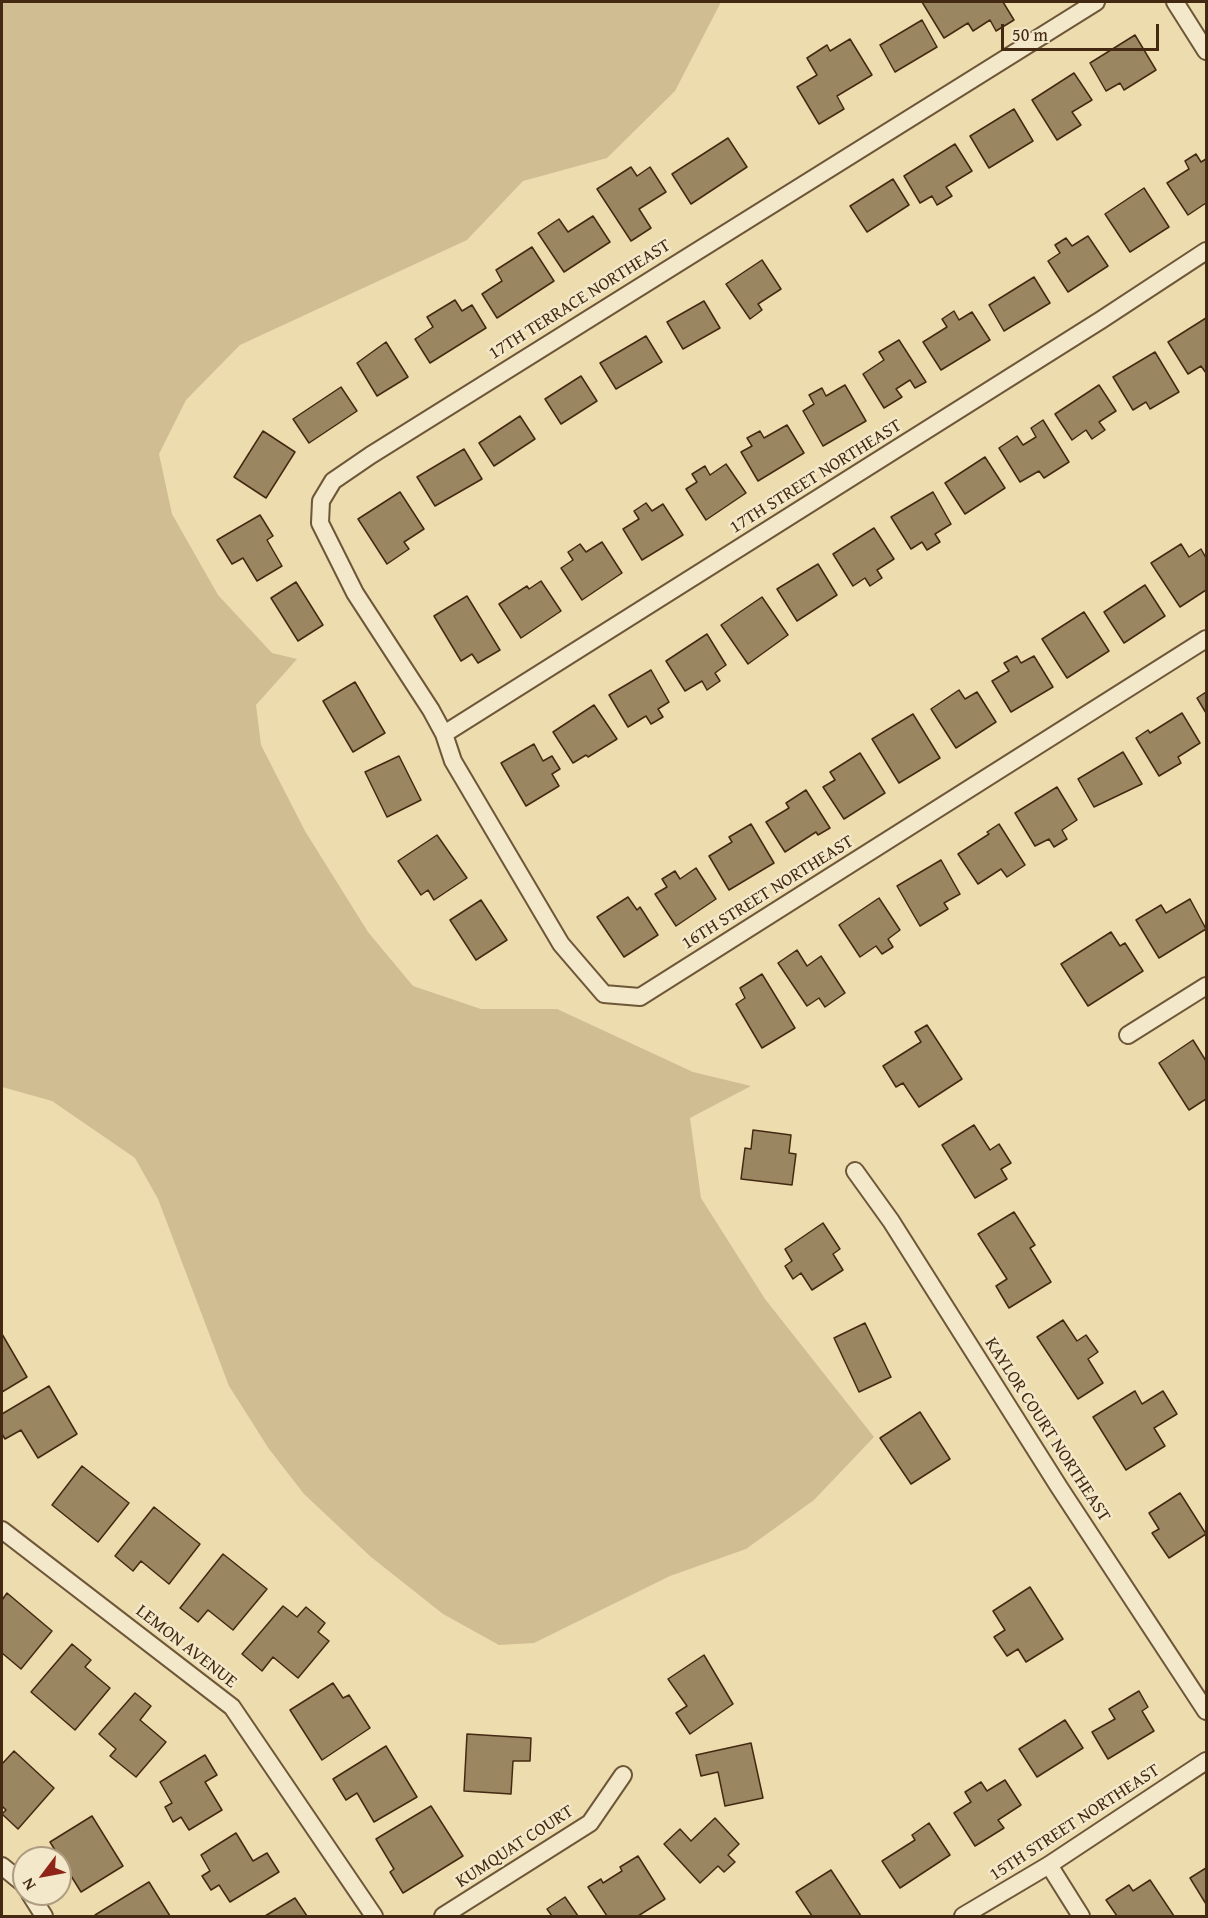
<!DOCTYPE html>
<html>
<head>
<meta charset="utf-8">
<style>
	body { margin:0 }
	#map { position:relative; width:1208px; height:1918px; overflow:hidden; background:#eddcad; font-family:"Gentium Book Plus",serif }
	canvas { display:block }
	.frame { position:absolute; inset:0; border:3px solid #432911; pointer-events:none }
	.north { position:absolute; left:12px; top:1846px; width:60px; height:60px; box-sizing:border-box; background:#f3e8ca; border:2px solid #ad9c80; border-radius:50%; rotate:238deg; font-size:16px; font-weight:700; line-height:24px; text-align:center; color:#432911 }
	.north::after { content:''; display:block; margin:auto; width:21px; height:27px; background:#8f2418; clip-path:polygon(50% 0,100% 100%,50% 72%,0 100%) }
	.scale { position:absolute; left:1001px; top:24px; width:158px; height:27px; box-sizing:border-box; border:3px solid #432911; border-top:0; padding-left:8px; font-size:18px; line-height:21px; white-space:nowrap; color:#432911; -webkit-text-stroke:4px #f3e8ca; paint-order:stroke }
</style>
</head>
<body>
<div id="map">
<canvas width="1208" height="1918"></canvas>
<div class="frame"></div>
<div class="north">N</div>
<div class="scale">50 m</div>
</div>
<script>
const g = document.querySelector('canvas').getContext('2d');
g.lineJoin = 'round';
function fillPath(path, color) {
  g.fillStyle = color;
  g.fill(path, 'evenodd');
}
function trace(path, color, width, dash) {
  g.strokeStyle = color;
  g.lineWidth = width;
  g.lineCap = dash ? 'butt' : 'round';
  g.setLineDash(dash || []);
  g.stroke(path);
}
function label(font, color, halo, rows, align = 'center') {
  g.font = font + ' "Gentium Book Plus",serif';
  g.lineWidth = 5;
  g.setLineDash([]);
  g.textBaseline = 'middle';
  g.strokeStyle = halo;
  g.fillStyle = color;
  for (const [text, x, y, turn = 0] of rows) {
    g.save();
    g.translate(x, y);
    g.rotate((+turn || 0) * Math.PI / 180);
    g.textAlign = isNaN(turn) ? turn : align;
    if (halo) g.strokeText(text, 0, 0);
    g.fillText(text, 0, 0);
    g.restore();
  }
}
fillPath(new Path2D(`
	M2,2H721L675,91L607,158L523,181L467,240L240,345L186,400L159,454L172,514L218,595L272,653L297,659L256,705L261,745L305,831L368,932L413,986L481,1009H557L693,1072L751,1086L690,1118L701,1198L765,1299L874,1437L814,1500L746,1549L670,1576L534,1643L499,1645L443,1614L371,1557L304,1494L269,1449L229,1386L158,1199L135,1158L52,1101L2,1087Z`), '#d0be92');
const building = new Path2D(`
	M922,2H1003L1014,20L996,31L990,20L973,31L968,23L944,38Z
	M922,20L937,47L895,72L880,45Z
	M1135,35L1156,70L1124,90L1120,83L1106,91L1090,63Z
	M850,39L872,75L837,96L844,109L819,124L797,87L817,75L807,58L827,45L830,51Z
	M1074,73L1092,100L1072,112L1081,125L1057,140L1032,100Z
	M1014,109L1033,141L989,168L970,136Z
	M728,138L747,167L691,204L672,174Z
	M955,144L972,171L946,187L952,196L937,205L932,196L920,203L904,176Z
	M1196,154L1201,162L1206,159V203L1188,215L1167,183L1189,169L1185,161Z
	M631,167L637,176L650,167L666,192L639,209L651,228L631,241L597,189Z
	M893,179L909,205L867,232L850,206Z
	M1144,188L1169,227L1130,252L1105,214Z
	M593,216L610,242L564,272L538,233L559,219L568,232Z
	M1088,236L1108,266L1068,292L1048,261L1060,253L1055,245L1066,238L1072,246Z
	M532,247L554,281L497,318L482,294L502,281L496,270Z
	M762,260L781,289L758,304L762,310L750,319L726,284Z
	M1034,277L1050,303L1004,331L989,305Z
	M455,300L462,311L472,305L486,328L430,363L415,339L433,327L427,317Z
	M704,301L720,328L683,349L667,322Z
	M954,311L959,320L972,312L990,340L941,370L923,342L947,327L942,319Z
	M1206,318V373L1201,366L1188,374L1168,342Z
	M646,336L662,362L616,389L600,363Z
	M899,340L926,382L915,388L910,380L896,389L902,397L884,408L863,374L884,360L879,352Z
	M386,342L408,377L377,396L357,363Z
	M1155,352L1179,392L1150,409L1146,402L1133,410L1113,377Z
	M581,376L597,401L561,424L545,399Z
	M845,385L866,421L823,446L803,411L814,404L809,395L822,388L826,396Z
	M1099,385L1116,411L1099,422L1105,430L1092,439L1086,430L1072,440L1055,414Z
	M341,387L357,411L309,443L293,419Z
	M520,416L535,439L494,466L479,443Z
	M1043,420L1069,462L1044,478L1039,471L1020,482L999,448L1017,436L1023,445L1036,437L1031,428Z
	M787,425L804,453L758,481L741,452L752,446L747,438L760,431L764,438Z
	M263,431L295,452L266,498L234,477Z
	M464,449L482,479L435,506L417,477Z
	M985,457L1005,488L965,514L945,483Z
	M726,464L746,493L706,520L686,489L697,482L692,474L705,466L710,475Z
	M400,492L424,529L404,542L409,549L387,564L358,519Z
	M933,492L951,524L935,534L940,542L927,550L922,542L911,549L891,517Z
	M646,503L652,511L663,504L683,535L642,560L623,529L639,519L634,511Z
	M260,515L273,536L267,540L282,566L257,581L243,558L232,564L217,540Z
	M874,528L894,559L877,570L882,578L870,586L865,578L853,586L833,554Z
	M602,542L622,573L582,600L561,568L573,560L568,552L580,544L586,552Z
	M1181,544L1189,557L1201,549L1206,558V590L1180,607L1151,563Z
	M818,564L837,595L797,621L777,589Z
	M541,581L561,611L521,638L499,604L527,586L529,589Z
	M296,582L323,625L298,641L271,598Z
	M1145,585L1165,616L1124,643L1104,612Z
	M467,596L500,650L478,663L472,654L461,661L434,616Z
	M762,597L788,635L748,664L721,625Z
	M1084,612L1109,651L1067,678L1042,639Z
	M707,634L726,665L715,673L720,681L707,690L702,681L685,691L666,661Z
	M1017,656L1021,663L1034,656L1053,687L1011,712L992,681L1009,671L1004,663Z
	M651,670L669,702L658,709L663,717L651,724L646,716L628,727L609,695Z
	M355,682L385,733L353,752L323,701Z
	M959,690L965,699L977,692L996,722L956,748L931,709Z
	M1206,692V713L1197,698Z
	M594,705L617,739L588,757L586,755L573,763L553,732Z
	M1182,713L1200,743L1178,757L1181,763L1159,776L1136,738L1148,730L1150,733Z
	M913,714L940,758L899,783L872,739Z
	M534,744L543,761L552,756L560,769L552,774L559,786L526,806L501,763Z
	M1123,752L1142,784L1094,807L1078,779Z
	M860,753L885,793L844,819L823,787L835,780L830,772Z
	M399,756L421,800L387,817L365,772Z
	M1057,787L1077,820L1062,830L1067,839L1054,847L1049,839L1035,846L1015,813Z
	M806,790L830,828L818,835L816,832L785,852L766,822L789,808L786,803Z
	M751,824L774,863L729,890L709,856L732,842L729,837Z
	M999,824L1025,865L1007,877L1001,869L978,884L958,854L989,834L987,832Z
	M437,835L467,878L434,900L428,890L421,895L398,861Z
	M941,860L960,894L944,903L948,909L920,926L897,886Z
	M696,868L716,899L676,926L655,894L667,887L662,879L675,871L680,879Z
	M628,897L637,910L640,907L658,935L624,957L597,917Z
	M879,898L900,930L888,939L893,947L882,954L876,946L860,957L839,925Z
	M1190,899L1206,929L1159,958L1136,920L1161,905L1166,913Z
	M481,900L507,940L476,960L450,920Z
	M1111,932L1120,946L1125,943L1143,971L1088,1006L1061,964Z
	M797,950L807,966L821,956L845,993L825,1007L819,998L807,1006L778,963Z
	M762,974L795,1028L762,1048L736,1004L745,998L740,988Z
	M927,1025L962,1079L919,1107L903,1083L896,1087L883,1066L921,1042L915,1032Z
	M1193,1040L1206,1061V1099L1189,1110L1159,1063Z
	M974,1125L990,1150L999,1144L1011,1163L1001,1169L1007,1179L975,1198L942,1145Z
	M753,1130L791,1135L789,1153L796,1154L792,1185L741,1179L745,1148L751,1149Z
	M1014,1212L1035,1245L1030,1248L1051,1282L1009,1308L996,1286L1007,1279L978,1234Z
	M823,1223L840,1249L833,1254L843,1270L812,1290L801,1273L793,1279L785,1266L792,1261L785,1249Z
	M1063,1320L1077,1341L1086,1335L1098,1352L1088,1359L1103,1383L1078,1399L1037,1337Z
	M865,1323L891,1377L859,1392L834,1338Z
	M2,1334L27,1377L2,1392Z
	M49,1386L77,1434L38,1458L21,1430L5,1439L2,1434V1414Z
	M1135,1391L1142,1404L1163,1391L1177,1414L1154,1428L1165,1446L1126,1470L1093,1417Z
	M920,1412L950,1459L911,1484L880,1438Z
	M82,1466L129,1503L98,1542L52,1505Z
	M1180,1493L1206,1534L1169,1558L1152,1533L1159,1529L1149,1513Z
	M154,1507L200,1544L169,1584L141,1561L133,1571L115,1556Z
	M223,1554L267,1589L233,1630L208,1610L198,1622L180,1608Z
	M1030,1587L1063,1639L1026,1662L1018,1649L1007,1656L994,1637L1005,1630L993,1611Z
	M7,1593L52,1631L21,1669L2,1653V1600Z
	M283,1606L297,1617L306,1607L325,1623L318,1632L329,1641L298,1678L273,1657L262,1671L242,1654Z
	M72,1644L91,1660L85,1667L110,1688L75,1730L31,1692Z
	M704,1655L733,1704L690,1734L676,1713L687,1706L668,1679Z
	M333,1683L343,1698L349,1695L370,1728L322,1760L290,1710Z
	M1139,1691L1148,1707L1142,1711L1154,1731L1108,1759L1092,1732L1115,1719L1109,1709Z
	M135,1693L151,1706L140,1720L166,1742L136,1777L110,1756L116,1749L99,1734Z
	M1065,1720L1083,1748L1037,1777L1019,1749Z
	M467,1734L531,1738L530,1761H513L511,1794L464,1791Z
	M751,1743L763,1798L725,1806L718,1772L701,1776L696,1755Z
	M386,1746L417,1797L374,1822L357,1793L346,1800L333,1779Z
	M14,1751L54,1788L18,1829L2,1814L6,1810L2,1806V1764Z
	M205,1755L217,1775L205,1782L222,1810L189,1830L181,1817L173,1822L165,1807L172,1803L160,1782Z
	M1005,1780L1021,1805L998,1820L1004,1828L975,1846L954,1813L971,1802L965,1792L981,1782L987,1791Z
	M431,1806L463,1856L403,1893L390,1872L394,1869L376,1839Z
	M92,1816L123,1866L81,1892L50,1842Z
	M715,1818L739,1844L728,1855L735,1862L724,1872L718,1866L700,1883L664,1844L680,1829L691,1841Z
	M929,1823L950,1855L900,1888L882,1861L915,1840L912,1835Z
	M236,1833L253,1861L267,1853L279,1872L230,1902L219,1885L211,1890L202,1876L210,1871L201,1855Z
	M638,1856L665,1899L638,1916H607L588,1887L601,1879L603,1883L622,1871L620,1867Z
	M1206,1868V1904L1190,1878Z
	M831,1870L861,1916H812L796,1892Z
	M1150,1880L1174,1916H1117L1106,1900L1129,1885L1133,1891Z
	M149,1882L170,1916H96L95,1915Z
	M565,1897L578,1916H552L547,1909Z
	M295,1898L307,1916H265Z`);
fillPath(building, '#9b8662');
trace(building, '#432911', 1.5);
const minor = new Path2D(`
	M1096,2L371,455L333,481L321,501L320,523L355,593L431,710L444,734L453,761L561,944L604,994L640,997L1206,639
	M1175,2L1206,51
	M444,734L1101,320L1206,251
	M1128,1035L1206,986
	M855,1171L891,1221L1059,1487L1206,1711
	M2,1530L232,1707L374,1916
	M1049,1865L1081,1916
	M2,1866L24,1884
	M30,1894L44,1916
	M443,1916L590,1823L623,1775
	M963,1916L1049,1865L1206,1761`);
trace(minor, '#6e5638', 20);
trace(minor, '#f3e8ca', 16);
label('18px', '#432911', '#f3e8ca', [
	["17TH TERRACE NORTHEAST",580,300,-32],
	["17TH STREET NORTHEAST",816,477,-32],
	["16TH STREET NORTHEAST",768,893,-32],
	["KAYLOR COURT NORTHEAST",1047,1430,57],
	["LEMON AVENUE",186,1647,38],
	["15TH STREET NORTHEAST",1075,1823,-33],
	["KUMQUAT COURT",515,1847,-33]
]);
</script>
</body>
</html>
